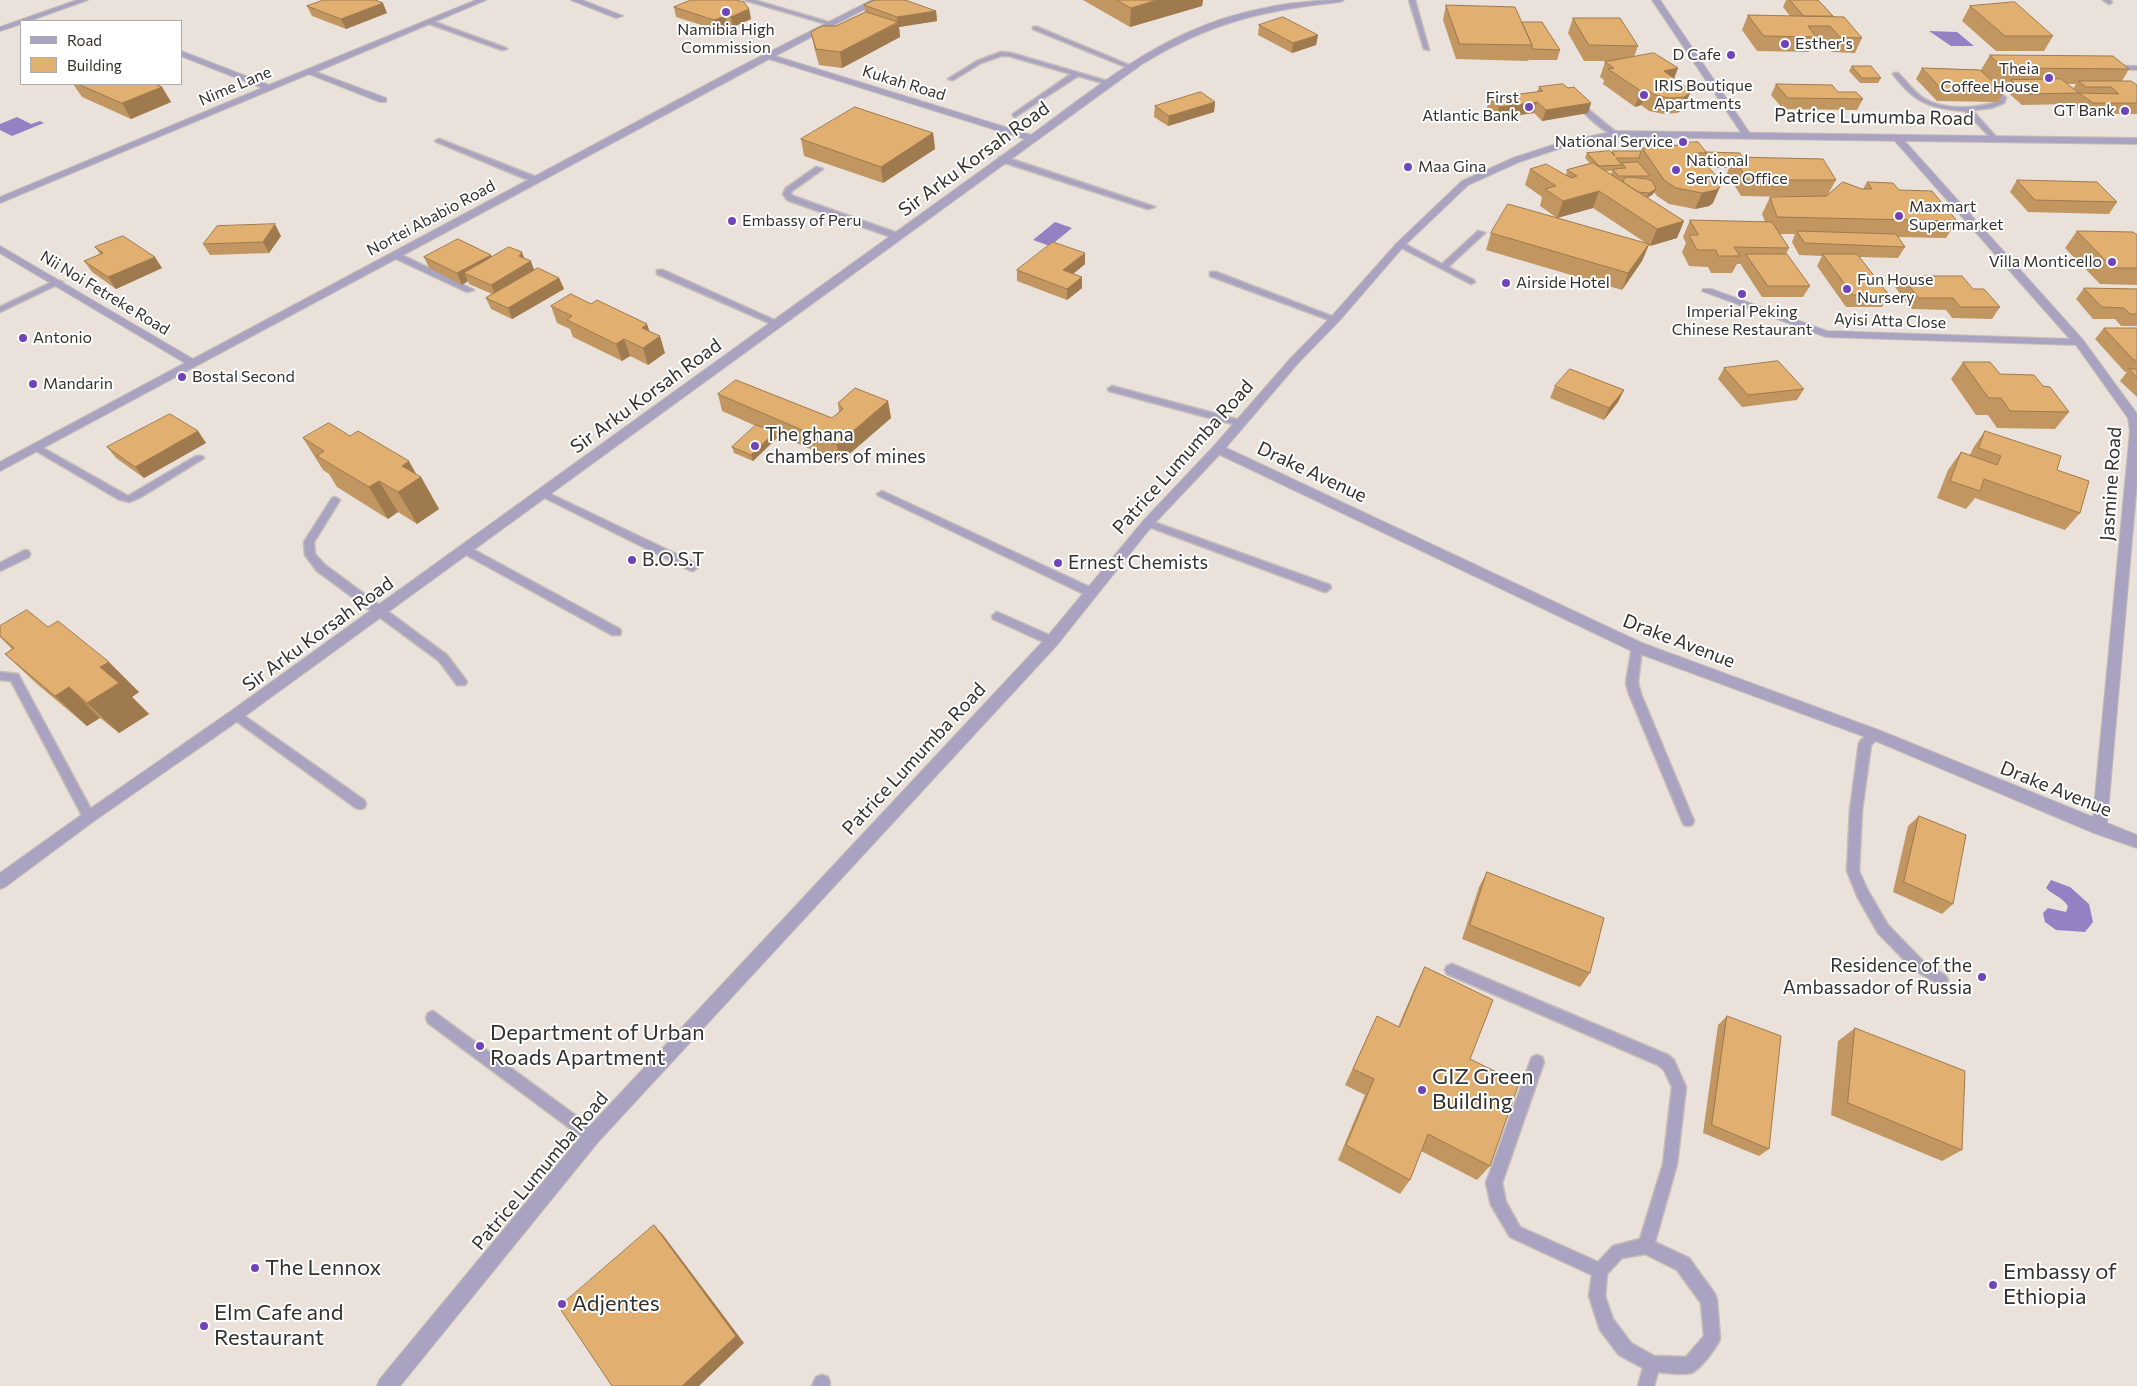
<!DOCTYPE html>
<html>
<head>
<meta charset="utf-8">
<style>
	body { margin:0 }
	#map { position:relative; width:2137px; height:1386px; overflow:hidden; background:#eae2da; font-family:Commissioner,sans-serif }
	canvas { display:block }
	.legend { position:absolute; left:20px; top:20px; width:162px; height:65px; box-sizing:border-box; background:#fff; border:1px solid #adacab; margin:0; padding:6px 9px; list-style:none; font-size:15px; color:#33302d }
	.legend li { display:flex; align-items:center; gap:10px; height:25px }
	.legend b { width:25px; border:1px solid #adacab }
</style>
</head>
<body>
<div id="map">
<canvas width="2137" height="1386"></canvas>
<ul class="legend">
<li><b style="height:6px;background:#aaa2c1"></b>Road</li>
<li><b style="height:14px;background:#e1af70"></b>Building</li>
</ul>
</div>
<script>
const g = document.querySelector('canvas').getContext('2d');
g.lineJoin = 'round';
function fillPath(path, color) {
  g.fillStyle = color;
  g.fill(path, 'evenodd');
}
function trace(path, color, width, dash) {
  g.strokeStyle = color;
  g.lineWidth = width;
  g.lineCap = dash ? 'butt' : 'round';
  g.setLineDash(dash || []);
  g.stroke(path);
}
function label(font, color, halo, rows, align = 'center') {
  g.font = font + ' Commissioner,sans-serif';
  g.lineWidth = 4;
  g.setLineDash([]);
  g.textBaseline = 'middle';
  g.strokeStyle = halo;
  g.fillStyle = color;
  for (const [text, x, y, turn = 0] of rows) {
    g.save();
    g.translate(x, y);
    g.rotate((+turn || 0) * Math.PI / 180);
    g.textAlign = isNaN(turn) ? turn : align;
    if (halo) g.strokeText(text, 0, 0);
    g.fillText(text, 0, 0);
    g.restore();
  }
}
fillPath(new Path2D(`
	M1929,31L1957,32L1974,46H1951Z
	M17,117L31,124L40,121L44,123L12,136L0,130V124Z
	M1055,222L1072,228L1050,246L1033,240Z
	M2051,880L2070,887L2089,904L2093,922L2085,932L2056,930L2045,922L2043,913L2048,908L2066,912L2068,906C2062,897 2053,895 2046,888Z`), '#9480c3');
const service = new Path2D(`
	M744,0H754L835,24L830,25Z
	M1409,0H1415L1429,50L1424,49Z
	M2103,0H2110L2112,2L2109,4Z
	M429,20L506,48L507,49L502,50L427,23L426,22Z
	M1033,27H1037L1136,68L1131,69L1033,29Z
	M1001,52L1011,53L1114,83L1111,85L1078,76L1015,117L1013,116V114L1071,74L1009,56H1001L981,63L953,80L948,79L977,61Z
	M1894,73H1898C1906,81 1913,91 1923,98C1943,111 1977,109 1999,101L2000,98L1989,87L1994,86L2006,98L2004,103L1991,108L1972,110L1999,140L1994,141L1965,111C1929,108 1915,103 1893,74Z
	M1574,101H1578L1617,133V135C1606,136 1583,112 1574,103Z
	M439,139L539,178L540,180L533,182L437,142L435,141Z
	M999,157H1005L1155,207L1148,209L999,161Z
	M816,167L823,169L792,191L791,194L793,196L900,234V238H894L787,200L783,194L786,188Z
	M1478,231L1485,233L1448,267L1474,280L1475,282L1471,284L1396,245L1403,243L1442,264Z
	M392,253H398L474,290L467,292L392,257Z
	M657,270H663L781,323L780,325H774L657,274Z
	M1210,272H1216L1339,319L1335,322L1332,321L1210,276Z
	M56,280L63,282L0,312V307Z
	M1112,386L1243,421L1245,423L1240,426L1109,391L1108,389Z
	M36,444L128,496L196,456H202L204,458L141,497L129,502L118,499L33,449L31,447Z
	M542,490L697,564L698,567L693,571L689,570L539,495L537,493Z
	M882,491L1094,589L1095,592L1090,596L1086,595L879,496L877,494Z
	M335,497L340,500L314,542L315,554L325,565L447,655L465,679L467,682L465,685H457L439,661L317,571L305,555L304,542L332,498Z
	M1148,520L1330,585L1331,588L1326,592L1322,591L1144,525L1143,523L1144,521Z
	M465,545L620,629L621,632L620,635H612L461,552L460,549Z
	M25,550L29,551L30,554L29,557L0,571V563Z
	M997,612L1056,638L1057,641L1052,645L1048,644L993,619L992,616Z
	M1637,643L1642,647L1638,683L1641,694L1694,821L1692,825L1688,826L1684,825L1682,821L1629,694L1626,683L1632,647Z
	M0,672L18,674L93,813L95,817L93,821L89,822L85,821L11,681L0,680Z
	M236,710L364,800L366,804L364,808L360,809L356,808L232,718L230,715L232,712Z
	M1876,730L1880,732L1882,735L1871,745L1862,810L1859,871L1868,891L1888,925L1923,961L1946,976L1948,980L1946,984L1941,986L1913,969L1878,933L1858,898L1847,871L1850,810L1859,743L1861,740Z
	M1452,964L1668,1055L1674,1060L1686,1087L1677,1164L1655,1242L1689,1258L1715,1294L1717,1300L1720,1339C1717,1347 1699,1371 1691,1373C1681,1375 1668,1373 1658,1372L1654,1386H1638L1643,1368L1619,1355L1600,1330L1589,1296L1592,1275L1510,1237L1491,1205L1486,1183L1530,1062L1532,1057L1537,1055L1542,1057L1544,1062L1502,1183L1506,1202L1520,1227L1598,1262L1613,1246L1640,1239L1663,1164L1672,1087L1664,1070L1658,1065L1447,974L1445,970L1447,966ZM1645,1254L1677,1270L1701,1303L1704,1336L1686,1357L1654,1356L1631,1343L1613,1319L1605,1296L1607,1274L1622,1258Z
	M433,1011L597,1131L599,1136L597,1141L592,1143L587,1141L428,1023L426,1018L428,1013Z
	M822,1375L828,1377L830,1383L829,1386H812L816,1377Z`);
const minor = new Path2D(`
	M77,0H88L29,21H21V24L0,31V27Z
	M476,0H486L316,72L386,98V102H380L309,74L0,203V197L262,88L181,56V51L269,85Z
	M571,0H582L623,16L616,18Z
	M872,0H882L775,56L1031,135C1082,98 1133,56 1191,31C1238,10 1293,0 1344,0L1340,2C1263,10 1209,23 1142,64L241,719L94,821L5,887L0,889V873L84,813L231,711L1025,139L769,59L0,471V462L185,363L0,253V246L193,359L732,71Z
	M1652,0H1660L1751,135L1750,137H1744Z
	M2106,65L2137,66V70L2109,69H2106Z
	M1898,136L1901,137L2083,340L2137,414V483L2107,823L2137,835V848L2094,833L1871,739L1632,651L1214,452L1212,449L1214,446H1222L1642,643L1881,731L2093,817L2130,431L2128,418L2076,345L1826,337L1702,291L1703,289H1711L1827,331L2070,339L1895,141V137Z`);
const tertiary = new Path2D(`
	M1615,131L2137,138V144L1615,137L1564,147L1519,162L1468,185L1403,247L1339,321L1299,362L1222,452L1152,526L1057,645L598,1142L400,1386H377L380,1379L586,1130L1047,637L1144,520L1214,446L1291,358L1331,317L1397,243L1462,181L1513,158L1559,143Z`);
trace(service, '#c5beb7', 3);
trace(minor, '#c5beb7', 2);
trace(tertiary, '#c5beb7', 2);
fillPath(service, '#aaa2c1');
fillPath(minor, '#aaa2c1');
fillPath(tertiary, '#aaa2c1');
fillPath(new Path2D(`
	M1083,0H1203L1202,6L1130,27Z
	M1786,0H1818L1833,16L1862,38L1855,53L1832,52L1823,42L1814,41L1809,52L1757,51L1742,30L1748,15L1790,16L1783,7Z
	M864,5L936,11L937,21L899,27L900,37L842,68L819,65L814,47L811,32L836,26L865,12Z
	M1446,5L1522,22L1560,50L1557,60H1529V58L1528,61L1456,59L1443,20Z
	M307,6L387,13L346,29L312,16Z
	M1970,6L2053,36L2044,51H1996L1962,21Z
	M674,7L749,9L751,19L733,27L727,26L717,30L676,17Z
	M1573,18L1638,46L1634,57L1678,68L1674,78L1690,93L1683,109L1677,113L1664,114L1649,111L1641,105L1635,107L1603,84L1604,80L1600,77L1605,62L1610,61H1584L1568,33Z
	M1259,25L1318,35L1316,45L1292,53L1258,35Z
	M1990,55L2129,69L2122,81L2137,85V114H2086L2072,104L2022,105L2005,90L2009,84H1996L2004,92L1998,102L1937,101L1916,79L1922,68L1981,70ZM2068,84H2076L2073,89Z
	M1852,66L1881,78L1878,83H1860L1849,71Z
	M73,84H155L162,87L171,102L131,119L82,97Z
	M1776,84L1838,92L1863,99L1857,110L1783,109L1771,95Z
	M1539,87L1588,113L1542,121L1534,113L1496,118L1487,108L1489,98L1537,92Z
	M1215,102L1214,112L1168,126L1154,117L1155,106Z
	M933,133L935,149L883,183L804,156L801,139Z
	M1681,143L1706,153L1742,157L1836,180L1828,194L1863,189L1867,182L1899,190L1957,221L1946,238L1898,237L1905,247L1898,258L1859,257L1889,295L1882,307H1846L1817,266L1822,256L1799,255L1792,242L1795,234H1780L1789,248L1786,254L1810,286L1803,297H1762L1741,265V264H1737L1732,273H1711L1708,267L1689,266L1682,252L1686,243L1683,237L1690,220L1765,222L1762,214L1770,197H1800L1741,196L1727,173L1729,168H1710L1704,158L1703,161L1713,203L1709,206L1695,209L1669,204L1657,196L1654,192L1653,194L1647,198L1684,221L1677,238L1650,246L1649,245L1642,261L1622,290L1486,250L1491,233L1646,243L1593,208L1557,218L1540,206L1542,197L1525,185L1530,169L1566,175L1567,170L1590,163L1585,158L1587,153H1612V151H1641L1642,148H1654L1655,146L1680,145ZM1606,171H1612L1611,174Z
	M2017,180L2117,202L2109,214L2028,212L2010,192Z
	M2077,231L2137,235V285L2100,284L2065,248Z
	M281,236L269,253L210,255L203,244Z
	M95,247L162,268L116,289L92,272L84,261L100,254Z
	M424,257H492L524,258L535,270L559,278L564,289L512,319L491,309L486,298L492,294L469,284L468,281L462,285L429,268Z
	M1085,264L1073,274L1082,277V288L1067,300L1017,281V270Z
	M1902,276L1973,289L2000,307L1992,319L1952,318L1946,310L1912,309L1895,287Z
	M2084,288L2137,289V326H2121L2115,319H2093L2076,299Z
	M551,306L649,331L665,353L648,365L630,356L622,361L573,337L570,329L557,323Z
	M2104,328H2137V397L2120,381L2127,372H2125L2095,339Z
	M1963,362L2000,374L2043,386L2069,412L2055,429L1997,428L1988,415H1976L1951,379Z
	M1724,368L1804,389L1797,400L1742,407L1718,379Z
	M1555,386L1624,390L1618,402L1604,420L1550,398Z
	M718,394L832,418L839,412L838,403L888,401L891,418L840,462L776,434L777,438L753,461L734,453L732,447L756,426L722,411Z
	M198,431L206,443L144,478L116,458L107,447Z
	M1985,431L2057,470L2080,513L2065,530L1975,498L1966,509L1937,498L1948,470L1961,452L1970,455L1973,448Z
	M303,438L417,475L421,477L439,509L417,524L398,512L388,519L337,487L329,474L323,470Z
	M0,626L48,627L139,692L132,697L149,714L119,733L100,718L87,726L37,684L5,654L12,649L0,637Z
	M1919,816L1953,904L1942,914L1893,892L1908,826Z
	M1487,872L1590,973L1580,987L1462,939L1479,887Z
	M1425,967L1470,1059L1490,1166L1477,1180L1421,1151L1410,1180L1400,1194L1338,1160L1365,1095L1345,1085L1377,1016L1398,1027L1416,985Z
	M1727,1016L1769,1149L1759,1156L1703,1133L1718,1025Z
	M1855,1028L1962,1150L1942,1161L1831,1115L1838,1041Z`), '#c29660');
fillPath(new Path2D(`
	M1157,0H1203L1202,6L1130,27L1131,8Z
	M383,3L387,13L346,29L341,19Z
	M749,9L751,19L733,27L731,17Z
	M936,11L937,21L899,27L900,37L842,68L840,52L898,23L897,17Z
	M725,16L727,26L717,30L714,20Z
	M1318,35L1316,45L1292,53L1293,43Z
	M1678,68L1672,84L1664,71Z
	M162,87L171,102L131,119L122,103Z
	M1647,90L1641,105L1635,107L1641,91Z
	M1690,93L1683,109L1677,113L1684,97Z
	M1215,102L1214,112L1168,126L1169,116Z
	M1537,102L1534,113L1496,118L1499,107Z
	M1591,103L1588,113L1542,121L1546,110Z
	M933,133L935,149L883,183L881,167Z
	M1720,187L1713,203L1709,206L1695,209L1702,193Z
	M1656,189L1653,194L1646,199L1649,193Z
	M1599,191L1593,208L1557,218L1563,201Z
	M1684,221L1677,238L1650,246L1657,229Z
	M275,224L281,236L269,253L263,242Z
	M1649,244L1642,261L1622,290L1628,273Z
	M522,252L526,263L531,261L535,273L496,296L491,285L519,256Z
	M1085,253V264L1063,282V270Z
	M491,255L496,266L464,273L468,281L462,285L457,273Z
	M155,257L162,268L116,289L108,277Z
	M1082,277V288L1067,300V289Z
	M559,278L564,289L512,319L508,308Z
	M647,324L653,341L642,328Z
	M660,336L665,353L648,365L643,348Z
	M624,339L630,356L622,361L616,344Z
	M1624,390L1618,402L1604,420L1609,408Z
	M888,401L891,418L840,462L837,445Z
	M198,431L206,443L144,478L135,467Z
	M775,432L777,438L753,461L751,455Z
	M409,461L419,479L421,477L439,509L417,524L398,492L402,466Z
	M379,481L398,512L388,519L369,487Z
	M109,662L139,692L132,697L149,714L119,733L87,703L100,667Z
	M69,687L100,718L87,726L55,696Z
	M654,1225L663,1235L744,1343L699,1386H682Z`), '#9e7a4e');
const building = new Path2D(`
	M324,0H375L383,3L341,19L307,6Z
	M691,0H736L744,2L749,9L731,17L725,16L714,20L674,7Z
	M875,0H905L936,11L897,17L864,5Z
	M1117,0H1157L1131,8Z
	M1790,0H1818L1833,16H1804Z
	M2015,2L2053,36H2005L1970,6Z
	M1446,5L1515,7L1532,45L1460,44Z
	M866,12L898,22L840,52L816,49L811,32L822,26H836Z
	M1748,15L1844,17L1862,38L1840,37L1830,26H1808L1816,37L1764,36Z
	M1283,17L1318,35L1293,43L1259,25Z
	M1573,18H1620L1638,46L1589,45Z
	M1522,22H1542L1560,50L1532,49V45Z
	M1654,53L1678,68L1664,71L1690,90V93L1684,97L1670,98L1655,95L1647,90L1641,91L1608,69L1614,68L1605,62Z
	M1990,55L2113,56L2129,69L2004,68Z
	M1852,66H1871L1881,78H1862Z
	M1922,68L1980,70L2004,92L1943,90Z
	M2061,79L2079,93L2119,94L2111,87H2086L2078,81H2131L2137,85V103H2093L2079,93L2028,94L2011,80Z
	M78,84H155L162,87L122,103Z
	M1563,84L1568,88L1574,87L1591,103L1546,110L1537,102L1499,107L1489,98L1543,91L1539,87Z
	M1776,84L1832,85L1838,92H1856L1863,99L1788,98Z
	M1201,92L1215,102L1169,116L1155,106Z
	M855,107L933,133L881,167L801,139Z
	M1698,142L1707,153H1696L1718,178L1720,187L1716,190L1702,193L1676,188L1664,180L1642,148H1656L1655,146L1684,145L1681,143Z
	M1610,151L1615,156L1612,151H1641L1639,158H1616L1622,165L1599,166L1587,153Z
	M1706,152L1740,153L1742,157H1734L1731,163H1713Z
	M1734,157L1823,159L1836,180H1748Z
	M1638,162L1650,176H1618L1613,169L1626,168L1622,163Z
	M1593,163L1684,221L1657,229L1599,191L1563,201L1545,189L1556,186L1530,169L1546,164L1571,178L1577,176L1567,170Z
	M1628,177L1648,179L1653,182L1656,189L1649,193L1638,192L1623,182L1624,179Z
	M2017,180L2097,182L2117,202L2035,200Z
	M1843,182L1862,189H1872L1867,182L1893,183L1899,190L1932,191L1957,221L1777,217L1770,197L1826,196Z
	M1508,204L1649,244L1628,273L1491,233Z
	M1690,220L1772,222L1789,248L1734,247L1740,256H1718L1716,250H1697L1689,235H1698Z
	M275,224L263,242L203,244L217,226Z
	M1797,231L1896,234L1905,247L1805,243Z
	M2077,231L2133,232L2137,235V268H2113Z
	M123,236L155,257L108,277L84,261L103,253L95,247Z
	M458,239L491,255L457,273L424,257Z
	M1053,242L1085,253L1063,270L1082,277L1067,289L1017,270Z
	M509,247L522,252L519,256L531,261L491,285L464,273Z
	M1746,254H1787L1810,286H1768Z
	M1823,254H1857L1889,295H1853Z
	M538,268L559,278L508,308L486,298Z
	M1902,276H1962L1973,289H1984L2000,307H1960L1953,298H1919Z
	M2084,288L2137,289V314H2130L2124,308L2102,307Z
	M571,294L591,304L597,300L647,324L642,328L660,336L643,348L624,339L616,344L567,320L572,316L551,306Z
	M2104,328H2137V360H2134Z
	M1778,361L1804,389L1748,395L1724,368Z
	M1963,362H1990L2000,374L2034,375L2043,386L2050,387L2069,412L2010,411L2001,398H1989Z
	M1570,369L1624,390L1609,408L1555,386Z
	M2129,369H2137V377Z
	M736,380L832,418L843,409L838,403L855,388L888,401L837,445L718,394Z
	M170,414L198,431L135,467L107,447Z
	M329,423L350,436L358,431L409,461L402,466L421,477L398,492L379,481L369,487L317,456L324,451L303,438Z
	M756,425L775,432L751,455L732,447Z
	M1985,431L2061,456L2057,470L2089,481L2080,513L1984,479L1980,491L1950,481L1961,452L1997,465L2001,456L1979,448Z
	M27,610L48,627L58,621L109,662L100,667L119,683L87,703L69,687L55,696L5,654L14,648L0,636V626Z
	M1919,816L1966,835L1953,904L1904,882Z
	M1487,872L1604,918L1590,973L1470,925Z
	M1425,967L1493,1000L1470,1059L1519,1083L1490,1166L1428,1134L1410,1180L1346,1145L1374,1079L1353,1069L1377,1016L1399,1027Z
	M1727,1016L1781,1036L1769,1149L1712,1125Z
	M1855,1028L1965,1071L1962,1150L1848,1103Z
	M654,1225L736,1336L682,1386H612L559,1307Z`);
fillPath(building, '#e1af70');
trace(building, '#9e7a4e', 1);
for (const [x, y, r, color] of [
	[726,12,5,"#7143bb"],
	[1785,44,5,"#7143bb"],
	[1731,55,5,"#7143bb"],
	[2049,78,5,"#7143bb"],
	[1644,95,5,"#7143bb"],
	[1529,107,5,"#7143bb"],
	[2125,111,5,"#7143bb"],
	[1683,142,5,"#7143bb"],
	[1408,167,5,"#7143bb"],
	[1676,170,5,"#7143bb"],
	[1899,216,5,"#7143bb"],
	[732,221,5,"#7143bb"],
	[2112,262,5,"#7143bb"],
	[1506,283,5,"#7143bb"],
	[1847,289,5,"#7143bb"],
	[1742,294,5,"#7143bb"],
	[23,338,5,"#7143bb"],
	[182,377,5,"#7143bb"],
	[33,384,5,"#7143bb"],
	[755,446,5,"#7143bb"],
	[632,560,5,"#7143bb"],
	[1058,563,5,"#7143bb"],
	[1982,977,5,"#7143bb"],
	[480,1046,5,"#7143bb"],
	[1422,1090,5,"#7143bb"],
	[255,1268,5,"#7143bb"],
	[1993,1285,5,"#7143bb"],
	[562,1304,5,"#7143bb"],
	[204,1326,5,"#7143bb"]
]) {
  const dot = new Path2D();
  dot.arc(x, y, r, 0, 2 * Math.PI);
  g.fillStyle = color;
  g.fill(dot);
  trace(dot, '#fff', 2);
}
label('16px', '#33302d', '#fff', [
	["Namibia High",726,30,"center"],
	["Commission",726,48,"center"],
	["Esther's",1795,44],
	["D Cafe",1721,55,"right"],
	["Theia",2039,69,"right"],
	["Coffee House",2039,87,"right"],
	["IRIS Boutique",1654,86],
	["Apartments",1654,104],
	["First",1519,98,"right"],
	["Atlantic Bank",1519,116,"right"],
	["GT Bank",2115,111,"right"],
	["National Service",1673,142,"right"],
	["National",1686,161],
	["Service Office",1686,179],
	["Maa Gina",1418,167],
	["Maxmart",1909,207],
	["Supermarket",1909,225],
	["Embassy of Peru",742,221],
	["Villa Monticello",2102,262,"right"],
	["Fun House",1857,280],
	["Nursery",1857,298],
	["Airside Hotel",1516,283],
	["Imperial Peking",1742,312,"center"],
	["Chinese Restaurant",1742,330,"center"],
	["Antonio",33,338],
	["Bostal Second",192,377],
	["Mandarin",43,384]
], 'left');
label('16px', '#33302d', '#fff', [
	["Kukah Road",904,83,17],
	["Nime Lane",235,86,-23],
	["Nortei Ababio Road",431,218,-28],
	["Nii Noi Fetreke Road",105,293,31],
	["Ayisi Atta Close",1890,321,2]
]);
label('19px', '#33302d', '#fff', [
	["Patrice Lumumba Road",1874,117,1],
	["Sir Arku Korsah Road",974,159,-36],
	["Sir Arku Korsah Road",646,396,-36],
	["Patrice Lumumba Road",1183,457,-48],
	["Drake Avenue",1312,472,25],
	["Jasmine Road",2111,484,-86],
	["Sir Arku Korsah Road",318,634,-36],
	["Drake Avenue",1679,641,21],
	["Patrice Lumumba Road",914,759,-47],
	["Drake Avenue",2056,789,22],
	["Patrice Lumumba Road",540,1171,-50]
]);
label('19px', '#33302d', '#fff', [
	["The ghana",765,435],
	["chambers of mines",765,457],
	["B.O.S.T",642,560],
	["Ernest Chemists",1068,563],
	["Residence of the",1972,966,"right"],
	["Ambassador of Russia",1972,988,"right"]
], 'left');
label('22px', '#33302d', '#fff', [
	["Department of Urban",490,1033],
	["Roads Apartment",490,1058],
	["GIZ Green",1432,1077],
	["Building",1432,1102],
	["The Lennox",265,1268],
	["Embassy of",2003,1272],
	["Ethiopia",2003,1297],
	["Adjentes",572,1304],
	["Elm Cafe and",214,1313],
	["Restaurant",214,1338]
], 'left');
</script>
</body>
</html>
